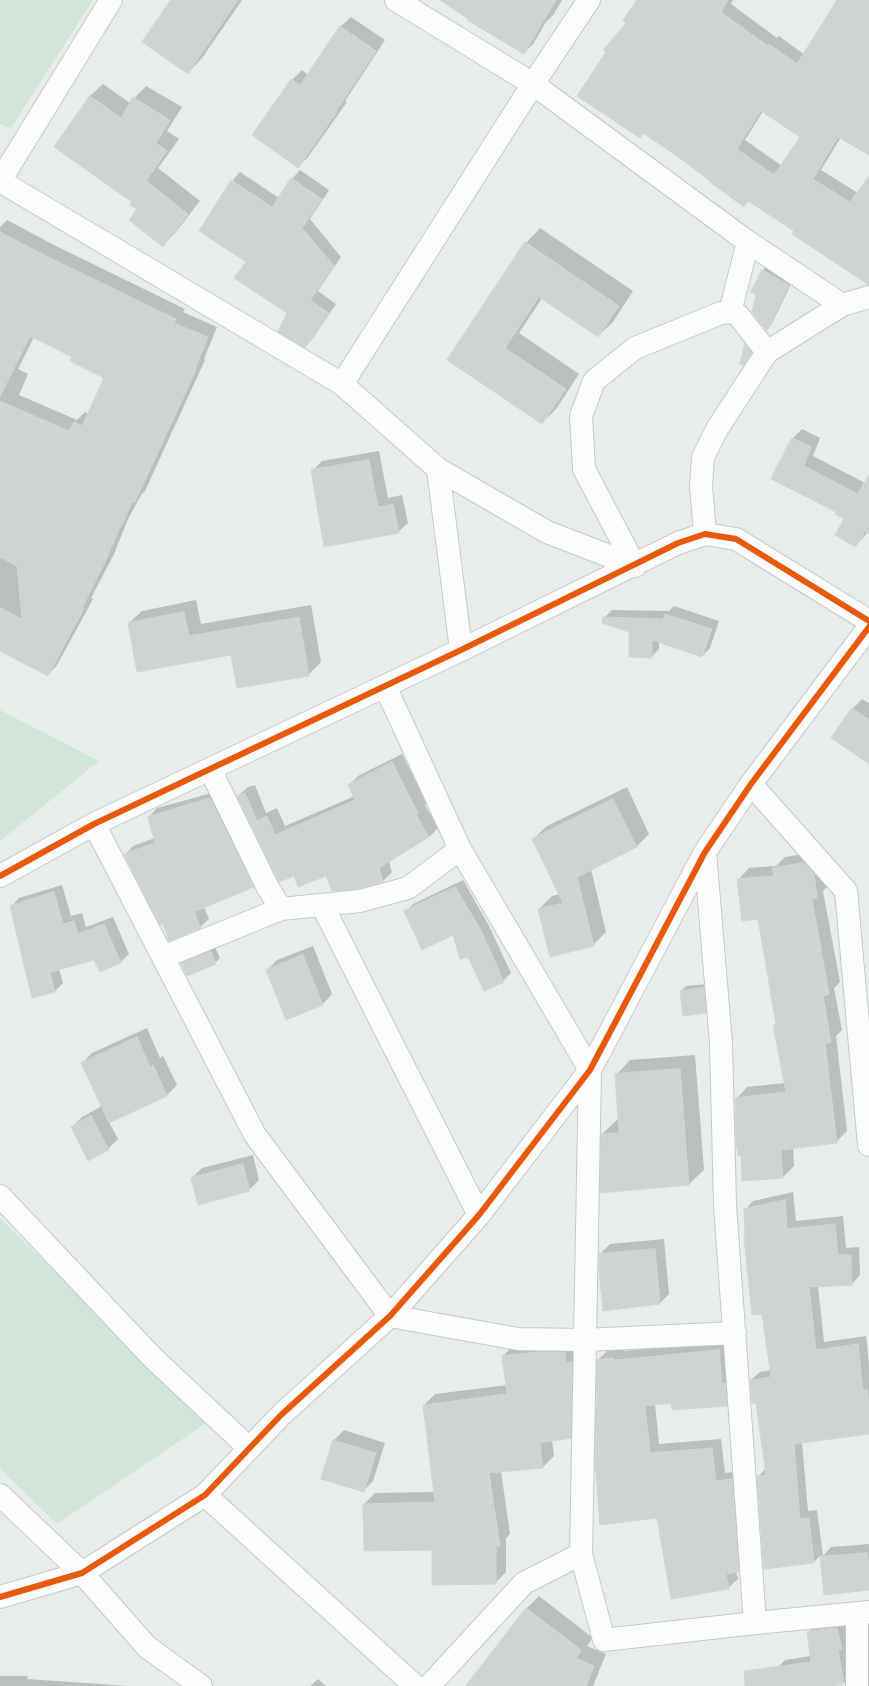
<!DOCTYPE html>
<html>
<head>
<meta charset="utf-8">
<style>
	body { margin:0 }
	canvas { display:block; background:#e8edeb }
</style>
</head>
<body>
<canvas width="869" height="1686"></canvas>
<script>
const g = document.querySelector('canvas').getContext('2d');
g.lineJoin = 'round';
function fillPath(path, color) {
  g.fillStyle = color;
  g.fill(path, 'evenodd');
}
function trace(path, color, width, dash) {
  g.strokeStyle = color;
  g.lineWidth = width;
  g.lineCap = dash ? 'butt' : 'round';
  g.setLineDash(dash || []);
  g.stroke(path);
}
fillPath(new Path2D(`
	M0,0H93L11,128L0,124Z
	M0,710L99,761L0,841Z
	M0,1218L209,1421L57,1524L0,1469Z`), '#d1e6d8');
fillPath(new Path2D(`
	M172,0H242L202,58L188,73Z
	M442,0H562L554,14L546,22L533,44L524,53Z
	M636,0H733L731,4L777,38L779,36L805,55L838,0H869V154L841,137L821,170L858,193L869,178V271L795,231L749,200L744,205L685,160L644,133L640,137L628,23L637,1ZM763,111L802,137L782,166L745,140Z
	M351,17L385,40L345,101L347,102L308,157L298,167L292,80L302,70L308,75L341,26Z
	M103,84L130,103L146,86L182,107L167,131L179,139L158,168L200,201L175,233L163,245L134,202L55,147L90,96Z
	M300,170L329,190L310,219L341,257L318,291L336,304L313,338L305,346L288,313L247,261L232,181L240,172L279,198L292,179Z
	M7,220L54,245L185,309L183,312L217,327L204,359L205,360L145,491L141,495L128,519L114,554L91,598L93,599L57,665L48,675L0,650V227ZM34,337L73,356L106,377L88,414L85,412L77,420L19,395L28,374L18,369Z
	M540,228L633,291L613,322L598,336L542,298L519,333L579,374L556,409L542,423L448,360L526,243Z
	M767,266L793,280L771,325L767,330L762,271Z
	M802,429L820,438L813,456L869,485V531L855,546L845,519L837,512L772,478L793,438Z
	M379,451L388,498L402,495L408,523L398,532L312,471L322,461Z
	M196,600L201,624L311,605L321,662L308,675L129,623L142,611Z
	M674,606L719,621L710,648L702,656L659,641V649L651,657L630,631L604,618L612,610L669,611Z
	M862,699L869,703V762L852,709Z
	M402,754L427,803L425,805L438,828L429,837L389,861L392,872L383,881L358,888L326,874L294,875L238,796L248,787L255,785L266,813L277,808L285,826L355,796L349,785L358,776Z
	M627,787L649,834L636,847L591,869L606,932L593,945L539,909L552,896L560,894L533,839L547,826Z
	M219,791L261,878L253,886L204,907L209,919L200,927L163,923L125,855L133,846L155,838L149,817L157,808Z
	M816,852L828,886L823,891L840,982L834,988L842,1030L836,1036L847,1131L836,1142L793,1147L794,1166L783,1177L743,1180L736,1099L747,1087L785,1083L774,1025L777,1022L758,918L738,880L749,868L776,866L785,857Z
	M463,880L488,924L511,973L503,981L469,955L454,934L406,911L413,904Z
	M62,885L71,916L82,913L86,927L113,917L129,954L121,962L100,971L95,959L59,969L63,983L55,991L11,907L19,898Z
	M313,946L332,994L323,1004L267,970L277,960Z
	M215,947L220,958L215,963H182L187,959Z
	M708,984L710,1007L706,1012L681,991L686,986Z
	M147,1028L160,1058L163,1056L177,1085L167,1095L109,1122L118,1139L108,1149L72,1127L82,1117L102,1106L82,1063L92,1053Z
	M695,1055L704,1170L689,1184L602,1134L617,1120H619L616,1075L630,1060Z
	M253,1155L259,1180L249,1190L192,1178L202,1168Z
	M793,1192L796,1221L843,1216L846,1248L859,1247L860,1275L852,1284L818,1286L824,1342L866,1336L869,1366V1433L802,1442L808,1511L817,1510L823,1556L831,1547L869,1544V1589L825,1594L821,1555L814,1562L765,1568L758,1477L766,1468L757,1402L751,1380L760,1372L771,1370L763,1313L745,1238L746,1237L745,1210L753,1201Z
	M664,1239L669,1294L659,1304L600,1254L610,1244Z
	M728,1341L736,1395L726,1405L672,1402L655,1404L659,1444L721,1439L725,1473L741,1471L748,1562L736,1572L738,1579L728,1588L658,1517L598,1360L607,1351L623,1349V1351Z
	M576,1342L581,1426L570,1437L552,1440L554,1456L543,1467L501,1471L510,1534L506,1538V1572L495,1583L433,1549L364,1504L375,1493L435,1492L424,1405L435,1394L507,1385L503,1356L514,1345Z
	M344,1430L385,1443L373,1481L363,1491L323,1478L334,1440Z
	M539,1596L593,1638L587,1646L606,1654L593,1686H467L527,1608Z
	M827,1623L846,1626L852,1656V1675L844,1683L825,1686H780L778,1667L785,1660L811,1656L808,1633L815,1625Z
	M0,1676H28L27,1679L129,1686H0Z
	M318,1679L326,1686H310Z`), '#0003');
const building = new Path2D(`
	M171,0H238L188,74L142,42Z
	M440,0H556L524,54L467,20L468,19Z
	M637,0H728L721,12L768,46L769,44L797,64L837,0H869V155L838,137L813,179L850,202L869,176V285L792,234L794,231L748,201L744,207L711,183V182L684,161L643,133L640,138L577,96L606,52L603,50L626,23L623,21ZM761,111L800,137L774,175L737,149Z
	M340,26L376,51L336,111L337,112L298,168L252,135L291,79L300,85Z
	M90,96L121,118L133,97L170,120L156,143L167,151L146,181L188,214L163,247L129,220L137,209L130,205L132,202L54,147Z
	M291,178L322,199L302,228L334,266L310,300L329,313L305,348L278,332L287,313L234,278L246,262L199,231L231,180L272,207Z
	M0,232L44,255L176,319L174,323L208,337L195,369L196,370L135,502L133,501L121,527H120L104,564L82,608L84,609L48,676L0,651V608L22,619L17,566L0,557V401L69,431L74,422L82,426L104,378L70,361L72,357L30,336L0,396Z
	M525,242L619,306L598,337L539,297L505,348L566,389L542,424L447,360Z
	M762,270L789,285L767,331L752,312L756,295L751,292Z
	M745,344L752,353L744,365L740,364Z
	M792,438L811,447L804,466L858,494L869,475V534L865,531L856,547L835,535L844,519L835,514L836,512L771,479Z
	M369,460L378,507L393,504L399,533L324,547L311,470Z
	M184,612L189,636L299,617L309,676L237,688L231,655L137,672L128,623Z
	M665,614L712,629L702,657L652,640V658L629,657V632L602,623L603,617L663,619Z
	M852,708L869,720V764L831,738Z
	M392,762L418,813L416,815L429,837L379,868L383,882L358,889L332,891L326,876L298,887L294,876L279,882L237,796L245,793L257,821L267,816L275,835L355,800L348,785Z
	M210,798L254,887L194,912L201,928L169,941L163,924L160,925L124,854L155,843L148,817Z
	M613,799L637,847L577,877L594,946L550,957L538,909L563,903L532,839Z
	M804,863L814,873L817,898L812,899L829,994L823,996L831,1042L825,1044L837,1143L781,1150L783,1178L742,1181L741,1155L738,1156L736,1140L735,1098L786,1092L773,1025L776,1024L758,919L742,921L737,879L774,876L772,868Z
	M455,887L482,932L504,982L484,991L468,957L460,959L453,935L422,950L404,911Z
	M54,892L63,924L74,921L78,934L104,924L121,963L100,972L94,960L50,972L55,992L32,998L10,906Z
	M211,951L216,964L187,976L181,963Z
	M303,955L323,1005L286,1020L266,970Z
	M704,988L706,1013L683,1016L680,991Z
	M137,1037L150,1067L153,1065L167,1096L109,1123L81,1063Z
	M680,1069L689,1185L600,1193L601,1134L619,1133L615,1074Z
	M91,1116L109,1150L88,1161L71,1127Z
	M243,1164L250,1191L198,1205L191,1178Z
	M785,1200L787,1229L835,1224L838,1255H851L852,1285L809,1287L816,1350L858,1344L863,1390L867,1389L869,1405V1434L794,1444L800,1519L809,1518L814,1563L764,1569L757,1476L766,1475L756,1403H752L750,1380L771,1377L762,1314L752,1315L744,1238H745L744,1209Z
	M655,1249L660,1304L603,1311L599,1271V1254Z
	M719,1350L722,1384L725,1383L727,1406L672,1410L671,1403L645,1406L650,1453L712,1448L716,1481L732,1479L739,1572L726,1574L729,1589L671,1599L657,1518L600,1525L595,1460L597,1360L614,1358V1360Z
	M537,1352H565L566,1363L572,1362L571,1438L540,1443L543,1468L489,1473L500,1546H496V1584L432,1585V1550L364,1551L363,1504L435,1502L423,1405L507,1394L502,1356Z
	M333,1440L376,1453L364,1492L321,1479Z
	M867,1553L869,1566V1590L824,1595L820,1557Z
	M526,1608L581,1650L576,1658L594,1666L586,1686H466Z
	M837,1628L842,1649L838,1650L844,1684L831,1686H745L744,1671L811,1662L807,1632Z`);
fillPath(building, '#cfd4d2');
trace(building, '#d1d6d4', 1);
const minor = new Path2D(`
	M396,0L533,84L748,242L842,305
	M0,181L342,384L438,469L547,532L635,566
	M0,181L111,0
	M730,312L748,242
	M342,384L533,84L589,0
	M438,469L461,650
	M705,534L701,486L703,457L717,429L767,352L842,305L869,297
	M635,566L584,469L581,416L594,381L635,348L721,313L730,312L738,315L767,352
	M385,686L460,849L590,1070L581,1554
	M210,769L267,886L281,909
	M751,784L846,891L869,1145
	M94,824L255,1135L390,1316L518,1339L585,1340L735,1333
	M705,852L721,1043L725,1205L755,1623
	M0,876L94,824L461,650L678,543L705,534L736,539L869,621
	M322,905L479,1215
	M163,957L281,909L360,901L408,888L460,849
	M0,1196L153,1358L249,1448
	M0,1495L82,1573L147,1647L201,1686
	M205,1495L415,1686
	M0,1597L82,1573L205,1495L281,1415L390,1316L479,1215L590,1070L705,852L751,784L869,627
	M857,1613V1686
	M429,1686L524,1583L581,1554L604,1640L755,1623L869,1612`);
trace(minor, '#c5cac8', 24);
trace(minor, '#fcfcfc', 22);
trace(new Path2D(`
	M0,876L94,824L461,650L678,543L705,534L736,539L869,621
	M0,1597L82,1573L205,1495L281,1415L390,1316L479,1215L590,1070L705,852L751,784L869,627`), '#e8590c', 6);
</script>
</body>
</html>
